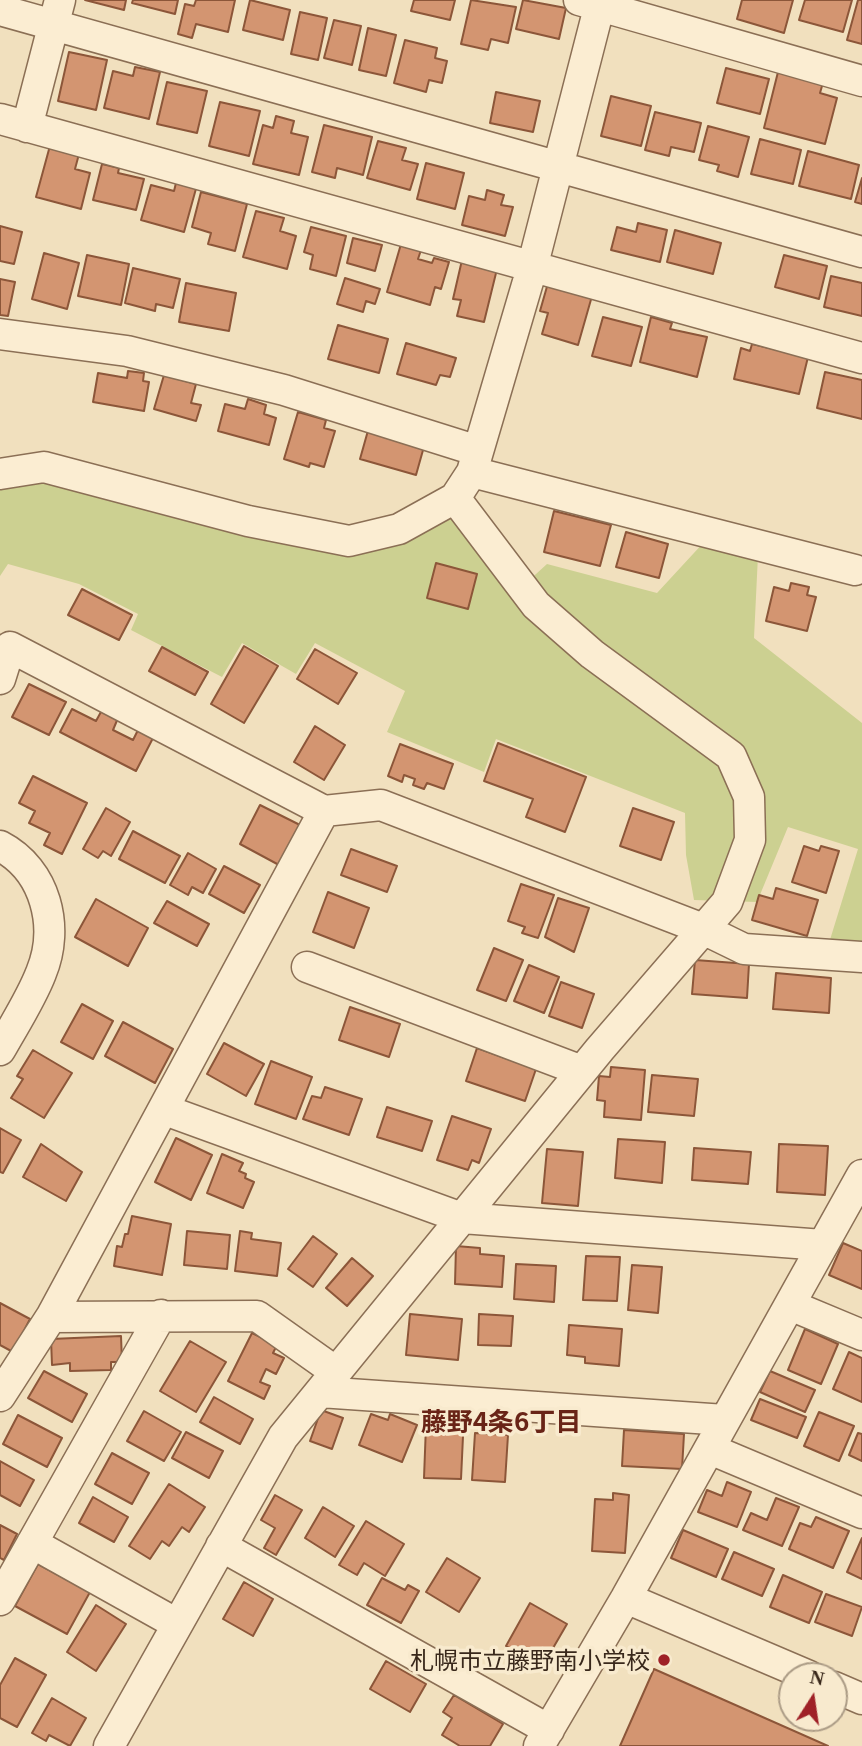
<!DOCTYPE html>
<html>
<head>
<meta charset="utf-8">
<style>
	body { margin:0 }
	#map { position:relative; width:862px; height:1746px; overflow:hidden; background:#f1e0be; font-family:Georgia,serif }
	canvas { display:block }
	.north { position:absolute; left:778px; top:1662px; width:70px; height:70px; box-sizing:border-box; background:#f8eace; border:2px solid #ac9c86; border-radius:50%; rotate:12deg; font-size:19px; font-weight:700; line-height:28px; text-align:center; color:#39281b }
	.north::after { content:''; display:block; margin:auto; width:24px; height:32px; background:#9f2127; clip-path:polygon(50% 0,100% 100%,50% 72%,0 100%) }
</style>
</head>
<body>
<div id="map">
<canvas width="862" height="1746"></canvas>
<div class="north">N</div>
</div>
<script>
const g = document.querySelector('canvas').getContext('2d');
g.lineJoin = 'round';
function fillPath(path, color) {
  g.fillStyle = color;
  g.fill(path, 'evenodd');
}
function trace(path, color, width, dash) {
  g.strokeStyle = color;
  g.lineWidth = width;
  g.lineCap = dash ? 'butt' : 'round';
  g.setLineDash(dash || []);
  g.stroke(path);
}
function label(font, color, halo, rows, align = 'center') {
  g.font = font + ' Georgia,"Noto Sans JP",serif';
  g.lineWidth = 7;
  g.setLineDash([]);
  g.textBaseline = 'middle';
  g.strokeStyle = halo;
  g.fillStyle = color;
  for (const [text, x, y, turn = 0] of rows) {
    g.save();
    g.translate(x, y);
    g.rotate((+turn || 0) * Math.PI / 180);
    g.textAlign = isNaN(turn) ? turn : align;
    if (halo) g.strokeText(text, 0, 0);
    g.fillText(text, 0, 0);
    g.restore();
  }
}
fillPath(new Path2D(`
	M42,480L360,554L403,543L458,515L514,594L547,564L657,593L705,541L758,555L754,638L862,723V946L829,943L858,849L788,827L757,902L694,900L686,855L685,813L496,739L484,772L387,732L405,691L315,643L296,674L242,643L222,677L131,630L138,614L79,584L8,564L0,576V485Z`), '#ccd091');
const building = new Path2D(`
	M85,0H126L124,10Z
	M133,0H178L175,14L132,3Z
	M196,0H235L228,32L196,24L192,38L178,34L185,4L194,6Z
	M250,0L290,10L283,40L243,30Z
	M414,0H455L450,20L411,11Z
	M471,0L516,7L508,43L491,39L488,50L461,44Z
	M523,0L566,8L559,39L516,29Z
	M742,0H793L784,33L737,19Z
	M805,0H852L843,32L799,20Z
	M858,0H862V44L847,40Z
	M300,12L327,18L318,60L291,54Z
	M334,20L361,26L352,65L324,58Z
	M368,28L396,35L386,76L359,70Z
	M405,40L437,48L435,58L447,61L442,83L429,80L426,92L394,83Z
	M69,52L107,60L96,110L58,101Z
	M135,67L160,72L149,119L104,108L113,71L133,76Z
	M726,68L769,79L760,114L717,103Z
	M779,68L824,79L820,93L837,98L825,144L764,128Z
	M167,82L207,91L197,133L157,124Z
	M496,92L540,101L533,132L490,123Z
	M611,96L651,106L641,146L601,136Z
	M220,102L260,111L249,156L209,146Z
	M655,112L701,123L694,152L671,147L669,156L645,150Z
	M276,116L294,121L291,133L308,137L299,175L253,164L263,125L273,128Z
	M324,125L372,137L363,175L337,168L335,178L312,172Z
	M708,126L749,137L738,177L717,171L719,165L699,160Z
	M760,139L801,150L793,184L751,174Z
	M378,141L406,148L402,160L418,164L410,190L367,178Z
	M51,142L79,154L75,169L90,173L81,209L36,197Z
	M808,151L859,165L851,199L799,186Z
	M426,163L464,173L455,209L417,199Z
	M102,164L119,168L118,173L144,179L136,210L93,200Z
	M862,178V204L855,202Z
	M177,179L197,185L184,232L141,220L151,185L174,191Z
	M487,190L504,195L501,205L513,207L505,236L462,225L469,196L485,200Z
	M201,192L247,204L235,251L208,244L211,233L192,227Z
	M256,211L284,218L280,231L296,236L287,269L243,257Z
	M638,223L667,230L660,262L611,250L617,227L636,232Z
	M0,226L22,232L14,264L0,261Z
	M311,227L346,236L336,276L310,269L313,255L304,252Z
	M675,230L721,243L713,274L667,262Z
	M353,238L382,245L375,271L347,263Z
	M401,244L421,250L418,259L432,263L434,258L449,262L441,289L435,287L430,305L387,292Z
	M44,253L79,263L67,309L32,299Z
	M87,255L129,264L121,305L78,296Z
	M784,255L827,266L819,299L775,287Z
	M462,260L497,269L484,322L457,316L461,300L453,299Z
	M133,268L180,279L173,308L156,304L155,311L125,303Z
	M831,276L862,283V316L824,307Z
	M345,278L380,289L375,304L366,301L363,312L337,304Z
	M0,279L15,282L8,316L0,315Z
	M186,283L236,293L229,331L179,322Z
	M548,283L592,296L578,345L542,334L548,313L540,311Z
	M603,317L642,327L631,366L592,356Z
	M651,317L672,323L670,329L707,337L697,377L640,362Z
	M338,325L388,339L379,373L328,359Z
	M406,343L456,358L450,377L440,375L436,385L397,374Z
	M752,344L808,357L799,394L734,379L741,348L750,351Z
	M128,371L144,373L143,381L149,382L144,411L93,402L98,373L127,378Z
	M825,372L862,380V419L817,408Z
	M164,375L196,384L191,403L201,405L196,421L154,409Z
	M248,399L266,405L264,414L276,418L269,445L218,431L225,404L245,409Z
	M298,412L326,420L324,428L335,431L324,467L310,463L309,467L284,459Z
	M369,427L425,443L416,475L360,459Z
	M554,511L611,525L600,566L544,552Z
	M626,532L668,544L659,578L616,567Z
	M436,563L477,574L468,609L427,598Z
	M791,583L809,587L807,595L816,597L807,631L766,621L774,587L789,591Z
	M82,589L132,615L119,640L68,615Z
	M244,646L278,666L244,723L211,704Z
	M162,647L208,672L195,695L149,671Z
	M315,649L357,673L338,704L297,679Z
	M29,684L66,702L49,735L12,717Z
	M72,709L96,721L102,710L118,718L113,730L133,740L138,730L153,738L136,771L60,732Z
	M315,726L345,745L324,780L294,762Z
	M498,743L586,777L565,832L526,817L533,799L484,781Z
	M400,744L453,764L444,789L427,783L424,789L413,785L415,779L404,775L402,782L388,776Z
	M33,776L87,803L62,854L44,845L50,833L29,823L35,811L19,803Z
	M260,805L300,825L279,865L240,844Z
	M106,808L130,822L111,856L103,851L98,858L83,849Z
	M633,808L674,822L661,860L620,846Z
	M133,831L180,856L165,883L119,859Z
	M804,846L819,851L821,846L839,851L826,893L792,882Z
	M351,849L397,866L387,892L341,875Z
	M188,853L216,869L203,893L192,887L188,895L170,885Z
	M224,866L260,885L244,913L209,894Z
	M521,884L554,895L538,938L522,933L525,927L508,921Z
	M776,888L818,900L807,936L752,920L759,895L773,899Z
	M328,892L369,908L354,948L313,932Z
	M558,898L589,908L574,952L545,937Z
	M96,899L148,928L128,966L75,937Z
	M167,901L209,924L197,946L154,923Z
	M494,948L523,960L506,1001L477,990Z
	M695,960L749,964L747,998L692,994Z
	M529,965L559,977L544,1013L514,1001Z
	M776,973L831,978L829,1013L773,1009Z
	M561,982L594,994L582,1028L549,1016Z
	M82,1004L113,1021L93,1059L61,1042Z
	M350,1007L400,1024L389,1057L339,1040Z
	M123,1022L173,1049L155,1083L105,1056Z
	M224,1043L264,1064L246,1096L207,1074Z
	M477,1048L536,1069L525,1101L466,1081Z
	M33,1050L72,1073L44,1118L11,1098L23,1079L17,1076Z
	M271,1061L312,1077L296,1119L255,1104Z
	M611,1067L645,1070L641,1120L604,1117L605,1101L597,1100L599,1076L610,1077Z
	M652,1075L698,1079L694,1116L648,1112Z
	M325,1087L362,1099L349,1135L303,1119L312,1096L321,1098Z
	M387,1107L432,1121L422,1151L377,1137Z
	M452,1116L491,1129L479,1163L472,1160L468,1170L437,1160Z
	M0,1128L21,1140L3,1173L0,1172Z
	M176,1138L212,1155L191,1200L155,1182Z
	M618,1139L665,1142L662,1183L615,1178Z
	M41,1144L82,1172L66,1201L23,1177Z
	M779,1144L828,1146L825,1195L777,1192Z
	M694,1148L751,1152L748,1184L692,1180Z
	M547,1149L583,1152L578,1206L542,1203Z
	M222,1154L243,1163L239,1171L246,1174L245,1178L254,1182L243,1208L207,1193Z
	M132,1216L171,1224L162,1275L114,1266L117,1246L122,1247L125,1234H128Z
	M187,1231L230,1235L227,1269L184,1265Z
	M240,1231L252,1233L251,1239L281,1243L277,1276L235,1271Z
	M313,1236L337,1254L313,1287L288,1269Z
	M843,1243L862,1251V1289L829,1275Z
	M456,1246L480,1248V1254L504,1256L502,1287L455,1284Z
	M586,1256L620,1257L617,1301L583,1300Z
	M352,1258L373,1276L347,1306L326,1288Z
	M516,1264L556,1266L554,1302L514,1299Z
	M632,1265L662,1267L658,1313L628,1310Z
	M0,1303L30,1319L13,1352L0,1345Z
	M410,1314L462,1319L458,1360L406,1355Z
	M479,1314L513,1316L511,1346L478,1345Z
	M569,1325L622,1329L619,1366L585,1363V1357L567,1355Z
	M805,1329L838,1344L821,1384L788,1370Z
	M252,1333L277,1345L273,1353L284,1358L276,1374L266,1369L260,1382L270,1386L264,1399L228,1381Z
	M121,1336L122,1362H111V1370L70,1371V1363L52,1365L51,1339Z
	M190,1341L226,1362L196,1412L160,1391Z
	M849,1352L862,1358V1402L833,1389Z
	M44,1371L87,1394L72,1422L28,1398Z
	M770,1371L815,1390L805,1412L760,1392Z
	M214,1397L253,1419L240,1444L200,1422Z
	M760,1399L806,1417L797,1438L751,1420Z
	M321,1410L343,1418L332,1449L310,1441Z
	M144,1411L181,1432L164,1461L127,1441Z
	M819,1412L854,1426L839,1461L804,1446Z
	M371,1414L388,1420L390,1414L417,1425L402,1462L359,1445Z
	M447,1414L464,1415L461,1479L424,1478L426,1425L447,1423Z
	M18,1415L62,1438L47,1467L3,1444Z
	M624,1430L684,1434L682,1469L622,1466Z
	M186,1432L223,1451L209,1478L172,1458Z
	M475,1433L508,1435L505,1482L472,1480Z
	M858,1433L862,1434V1461L849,1455Z
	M112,1453L149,1473L132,1504L95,1484Z
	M0,1461L34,1480L20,1506L0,1495Z
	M727,1482L751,1492L737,1527L698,1512L707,1490L722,1496Z
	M169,1484L205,1507L189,1532L182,1527L169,1546L162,1541L150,1559L129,1546Z
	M613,1493L629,1495L625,1553L592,1551L595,1499L613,1500Z
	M275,1495L302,1510L276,1555L264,1548L275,1528L261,1520Z
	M93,1497L128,1517L114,1542L79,1523Z
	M776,1498L799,1507L782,1546L743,1530L751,1513L767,1520Z
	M323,1507L354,1526L335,1557L305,1538Z
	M816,1517L849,1531L833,1568L789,1549L800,1523L811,1527Z
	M366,1521L404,1544L385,1576L364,1563L357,1575L339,1565Z
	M0,1525L17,1534L4,1560L0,1558Z
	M683,1530L728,1549L716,1577L671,1558Z
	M862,1538V1579L847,1572Z
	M734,1552L774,1569L762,1596L722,1579Z
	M447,1558L480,1578L459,1612L426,1592Z
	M38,1564L90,1592L67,1634L15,1606Z
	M783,1575L822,1592L809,1623L770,1607Z
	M382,1578L405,1590L408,1585L419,1591L401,1623L367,1605Z
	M244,1582L273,1599L253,1636L223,1619Z
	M826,1594L862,1607L852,1636L815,1622Z
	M530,1603L567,1624L542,1667L506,1646Z
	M96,1605L126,1624L96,1671L67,1652Z
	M15,1658L46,1675L17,1727L0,1718V1685Z
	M386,1661L426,1684L410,1712L370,1689Z
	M654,1669L828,1746H620Z
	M454,1695L503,1724L490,1746H460L442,1735L452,1718L443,1712Z
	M52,1698L86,1718L70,1746L49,1735L46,1741L32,1733Z`);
fillPath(building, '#d39571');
trace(building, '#8c5639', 2);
const minor = new Path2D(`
	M579,0L862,81
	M0,10L862,252
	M0,119L862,358
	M27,127L60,0
	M0,334L127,351L284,390L478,451
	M472,472L855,570
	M0,474L44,467L248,521L349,541L399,529L455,498L472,472L532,268L601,0
	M0,679L10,647L324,811L381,805L703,929L744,949L862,957
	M0,846C46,870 60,927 41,973C31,999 14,1025 0,1050
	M307,967L582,1071
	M165,1110L462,1218L823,1245
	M790,1305L862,1335
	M51,1317L324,811
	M320,1392L725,1420
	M0,1396L51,1317L257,1316L336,1372
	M710,1449L862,1513
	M32,1543L177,1624
	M221,1546L549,1730
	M626,1598L809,1676
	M0,1600L161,1315
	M834,1687L862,1699
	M109,1746L283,1437L600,1049L727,902L750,840L749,797L731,756L592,654L536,605L455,498
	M539,1746L626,1598L862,1175`);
trace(minor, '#8b6f55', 33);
trace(minor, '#fbedd2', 30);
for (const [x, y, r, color] of [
	[664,1660,7,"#9f2127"]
]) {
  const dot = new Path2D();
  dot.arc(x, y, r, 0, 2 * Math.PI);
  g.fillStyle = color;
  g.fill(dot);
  trace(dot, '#f8eace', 2.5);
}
label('24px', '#39281b', '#f8eace', [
	["札幌市立藤野南小学校",650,1660]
], 'right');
label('bold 26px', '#692417', '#f8eace', [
	["藤野4条6丁目",501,1421]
]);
</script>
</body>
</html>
